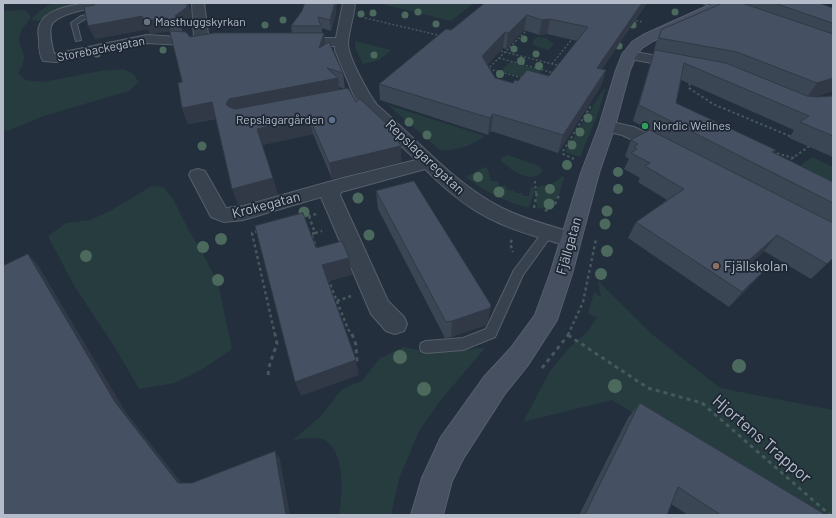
<!DOCTYPE html>
<html>
<head>
<meta charset="utf-8">
<style>
	body { margin:0 }
	#map { position:relative; width:836px; height:518px; overflow:hidden; background:#242f3e; font-family:Barlow,sans-serif }
	canvas { display:block }
	.frame { position:absolute; inset:0; border:4px solid #b4bcc9; pointer-events:none }
</style>
</head>
<body>
<div id="map">
<canvas width="836" height="518"></canvas>
<div class="frame"></div>
</div>
<script>
const g = document.querySelector('canvas').getContext('2d');
g.lineJoin = 'round';
function fillPath(path, color) {
  g.fillStyle = color;
  g.fill(path, 'evenodd');
}
function trace(path, color, width, dash) {
  g.strokeStyle = color;
  g.lineWidth = width;
  g.lineCap = dash ? 'butt' : 'round';
  g.setLineDash(dash || []);
  g.stroke(path);
}
function label(font, color, halo, rows, align = 'center') {
  g.font = font + ' Barlow,sans-serif';
  g.lineWidth = 3.5;
  g.setLineDash([]);
  g.textBaseline = 'middle';
  g.strokeStyle = halo;
  g.fillStyle = color;
  for (const [text, x, y, turn = 0] of rows) {
    g.save();
    g.translate(x, y);
    g.rotate((+turn || 0) * Math.PI / 180);
    g.textAlign = isNaN(turn) ? turn : align;
    if (halo) g.strokeText(text, 0, 0);
    g.fillText(text, 0, 0);
    g.restore();
  }
}
fillPath(new Path2D(`
	M52,3H76L38,21L31,20L41,10Z
	M378,3H474L451,21Z
	M25,10L31,17C28,22 22,28 20,33C15,51 33,51 18,73L25,80L43,82L100,71L123,69L133,74L139,82L129,91L44,116L8,131L3,130V11Z
	M538,37L546,38L554,44L549,50L537,47L533,44V40Z
	M355,41L391,50L379,60L363,64L355,48Z
	M510,62L542,71L536,77H523L501,71Z
	M604,88L605,89L599,111L580,157L565,152Z
	M388,105L485,136C473,146 454,151 440,150Z
	M508,155L539,166L542,170L540,174C528,183 510,169 501,161L502,157Z
	M812,157L833,167V195L796,169Z
	M487,167L491,181H498L499,186L506,185L507,190H514L515,193H522L523,196H529L531,187H534L535,191L529,207C509,205 481,189 466,177L482,168Z
	M562,176L564,177V179C558,195 557,207 538,209L536,201L537,187L554,183Z
	M152,186L163,187L173,199L188,229L202,252L218,283L232,349L201,370L175,383L139,389L114,346L73,284L48,236L66,223L90,220L110,211Z
	M598,281L653,335L720,388L833,410V515H803L612,400L523,422L550,371L569,348L589,330L597,317L588,314L594,292L601,297Z
	M403,347L427,352L485,348L440,401L419,431L399,479L391,515H339C343,495 346,442 318,438C310,437 301,440 293,440L321,416L342,389L362,381L379,359Z`), '#263c3f');
const lane = new Path2D(`
	M702,3H713L722,6L719,8Z
	M96,10L99,12V16L85,19L77,24L81,40L76,41L71,23L81,16L94,14V11Z
	M549,228L553,229L554,232L523,275L495,337L463,350L426,353L421,351L420,347L421,343L426,341L463,338L486,329L514,270L545,229Z`);
const street = new Path2D(`
	M85,3H108L106,5C95,8 55,13 51,26C49,34 52,46 54,54L147,35L194,38L192,3H204L209,42L207,45L202,46L147,43L56,62L43,61C39,55 39,46 39,39C38,34 38,28 40,24C46,9 71,6 85,3Z
	M343,3H355C354,17 349,29 348,43C348,57 368,93 377,105C418,140 453,183 502,208C526,220 552,226 577,234L581,239L577,244L570,247C546,239 520,233 497,222C469,210 446,190 425,169L341,192L340,195L388,301L404,317L407,324L404,331L395,334L386,331L371,314L321,197L243,220L224,222L211,217L189,175L191,171L198,169L205,171L226,208L243,206L343,178L416,160L365,111L354,96L335,50V46H294L289,45L287,42L289,39L294,38H336Z
	M629,51L681,60L686,61L688,64L686,67L681,68L624,58L622,55L624,52Z
	M607,121L634,127L673,145L676,149L673,153L667,154L661,153L622,135L601,130L599,126L601,122Z`);
const secondary = new Path2D(`
	M714,3H728L712,14L653,41L642,48L636,56L630,70L615,126L599,173L572,274L557,320L528,365L504,395L463,459L452,481L443,515H411L422,478L441,437L484,377L510,349L535,315L550,274L581,173L599,126L616,70L622,55L632,42L643,35Z`);
trace(lane, '#565f6c', 2);
trace(street, '#565f6c', 2);
trace(secondary, '#565f6c', 2);
trace(new Path2D(`
	M365,18L442,36
	M632,20L643,22
	M497,50L560,66
	M499,58L554,73
	M552,64L573,38
	M489,69L523,78
	M487,70L527,30
	M690,84L691,82`), '#44595c', 1.5, [2, 2]);
trace(new Path2D(`
	M690,83L689,88L713,104L792,137
	M772,152L794,158
	M574,159L563,154V151L592,104
	M787,162L811,145
	M535,181L536,193`), '#44595c', 2, [2.5, 2.5]);
trace(new Path2D(`
	M534,208L537,192
	M545,211L555,204L560,193
	M309,216L315,233L322,231
	M302,218L316,214
	M258,231L252,233L275,335
	M315,233L311,234L317,250
	M512,240L510,243L513,252
	M328,279L348,329L352,335
	M337,301L351,296
	M568,335L583,302L596,239`), '#44595c', 2.5, [3, 3]);
trace(new Path2D(`
	M352,334L356,345L357,364
	M568,335L648,388L702,403L830,515
	M542,368L569,334
	M268,375L270,363L277,344L275,334`), '#44595c', 3, [4, 4]);
fillPath(lane, '#38414e');
fillPath(street, '#38414e');
fillPath(secondary, '#465061');
g.fillStyle = '#4b6a5d';
for (const [x, y, r] of [
	[418,12,3.5],
	[675,12,3.5],
	[373,13,3.5],
	[361,14,3.5],
	[405,15,3.5],
	[283,20,3.5],
	[436,24,3.5],
	[265,25,3.5],
	[633,25,3.5],
	[524,39,3.5],
	[619,46,3.5],
	[514,49,3.5],
	[163,50,3.5],
	[97,54,3.5],
	[536,54,3.5],
	[374,55,3.5],
	[521,61,4],
	[539,66,4],
	[500,74,4],
	[588,118,4.5],
	[409,122,4.5],
	[580,132,4.5],
	[427,135,4.5],
	[572,145,4.5],
	[202,146,4.5],
	[567,165,5],
	[618,172,5],
	[478,177,5],
	[550,189,5],
	[618,189,5],
	[499,192,5.5],
	[358,198,5.5],
	[549,204,5.5],
	[607,211,5.5],
	[304,212,5.5],
	[605,224,5.5],
	[369,235,5.5],
	[221,239,6],
	[203,247,6],
	[607,251,6],
	[86,256,6],
	[601,274,6],
	[218,280,6],
	[400,357,7],
	[739,366,7],
	[615,386,7],
	[424,389,7]
]) {
  g.beginPath();
  g.arc(x, y, r, 0, 2 * Math.PI);
  g.fill();
}
fillPath(new Path2D(`
	M94,3H188L191,12V19L181,27L183,32L190,37L292,33L291,26L302,11L336,14L331,31L322,28V33H324L325,44L343,73L345,89L401,162L332,179L313,134L262,145L278,195L238,205L216,119L188,124L182,108V82L171,31L150,34L148,29L95,39ZM339,87L345,89L339,90Z
	M485,3H647L602,69L606,70L601,86L558,153L491,131L488,135L380,100L379,84L451,30ZM524,30L539,35L547,34L577,41L549,76L513,83L495,78L487,64L503,48L506,49Z
	M723,3H819L833,8V91L815,97H833V157L789,138L794,130L681,80L676,103L774,153L833,182V258L811,279L764,251L750,264L749,287L729,307L628,238L636,222L667,200L638,182L640,178L624,169L629,159L625,156L631,140L649,130L633,121L650,65L654,54H653L655,46L661,30Z
	M376,191L488,322L486,325L451,337L445,338L378,209Z
	M640,403L826,515H688L671,504L667,515H579L628,418Z`), '#3b4654');
fillPath(new Path2D(`
	M187,3H188L191,12V19L181,27L180,23L175,16Z
	M335,3H337L336,14L331,31L330,20Z
	M642,3H647L592,84L597,68Z
	M527,15L524,30L506,49L508,33Z
	M142,16L148,29L95,39L88,26Z
	M167,18L171,31L150,34L145,21Z
	M550,19L547,34L539,35L542,20Z
	M505,32L503,48L481,72L482,56Z
	M324,33L326,48H319Z
	M606,70L601,86L558,153L563,135Z
	M338,78L340,94L235,115L226,104L229,99Z
	M833,78V91L805,100L817,83Z
	M212,102L218,118L188,124L182,108Z
	M493,114L491,131L488,135L490,118Z
	M309,117L313,134L262,145L257,129Z
	M401,146V162L332,179L329,163Z
	M273,178L278,195L238,205L232,189Z
	M777,235L764,251L735,278L747,262Z
	M28,254L38,265L125,411L187,490L178,483L115,402Z
	M349,258L352,275L326,282L322,265Z
	M763,272L749,287L729,307L742,292Z
	M491,305L488,322L486,325L451,337L452,321Z
	M356,360L359,375L301,396L295,382Z
	M275,451L280,459L290,515H286Z`), '#303945');
const building = new Path2D(`
	M94,3H187V7L175,16L180,23H168L167,18L145,21L142,16L88,26L84,7L94,5Z
	M305,3H335L330,20L318,17L321,26H291L302,11Z
	M485,3H642L597,68L606,70L563,135L493,114L490,118L379,84L446,29L451,30ZM527,15L542,20L550,19L588,27L549,76L527,70L518,81L515,80L513,83L495,78L482,56L505,32L508,33Z
	M723,3H742L833,34V78L817,83L737,52L659,38L661,30Z
	M775,3H819L833,8V23Z
	M170,31L186,32L190,37L214,33H324L319,48L329,42L343,73L327,68L338,78L229,99L226,104L229,107L236,109L348,88L356,102L360,99L387,124L401,146L329,163L309,117L257,129L273,178L232,189L212,102L182,108L178,83L182,82Z
	M655,50L726,63L807,96L817,97L832,96L833,97V136L800,122L809,116L684,63L676,103L776,150L772,152L833,182V203L639,105Z
	M650,130L833,223V258L827,264L777,235L747,262L763,272L742,292L636,222L684,189L645,166L650,163L631,153L637,149L634,147L638,144L631,140Z
	M414,181L491,305L490,308L452,321L446,322L376,191Z
	M303,213L316,248L342,241L349,258L322,265L356,360L295,382L255,226Z
	M28,254L115,402L178,483H192L275,451L286,515H3V266Z
	M640,403L826,515H721L678,487L667,515H585Z`);
fillPath(building, '#455162');
trace(building, '#303945', 1);
for (const [x, y, r, color] of [
	[147,22,4,"#6b7280"],
	[332,120,4,"#5c6f8a"],
	[645,126,4,"#2e9e5b"],
	[716,266,4,"#8d6e63"]
]) {
  const dot = new Path2D();
  dot.arc(x, y, r, 0, 2 * Math.PI);
  g.fillStyle = color;
  g.fill(dot);
  trace(dot, '#1d2633', 1.5);
}
label('12px', '#b4bcc9', '#1d2633', [
	["Masthuggskyrkan",155,22],
	["Repslagargården",324,120,"right"],
	["Nordic Wellnes",653,126]
], 'left');
label('12px', '#b4bcc9', '#1d2633', [
	["Storebackegatan",101,49,-11]
]);
label('14px', '#b4bcc9', '#1d2633', [
	["Repslagaregatan",425,157,43],
	["Krokegatan",266,205,-15],
	["Fjällgatan",569,246,-74]
]);
label('14px', '#b4bcc9', '#1d2633', [
	["Fjällskolan",724,266]
], 'left');
label('17px', '#b4bcc9', '#1d2633', [
	["Hjortens Trappor",762,439,41]
]);
</script>
</body>
</html>
